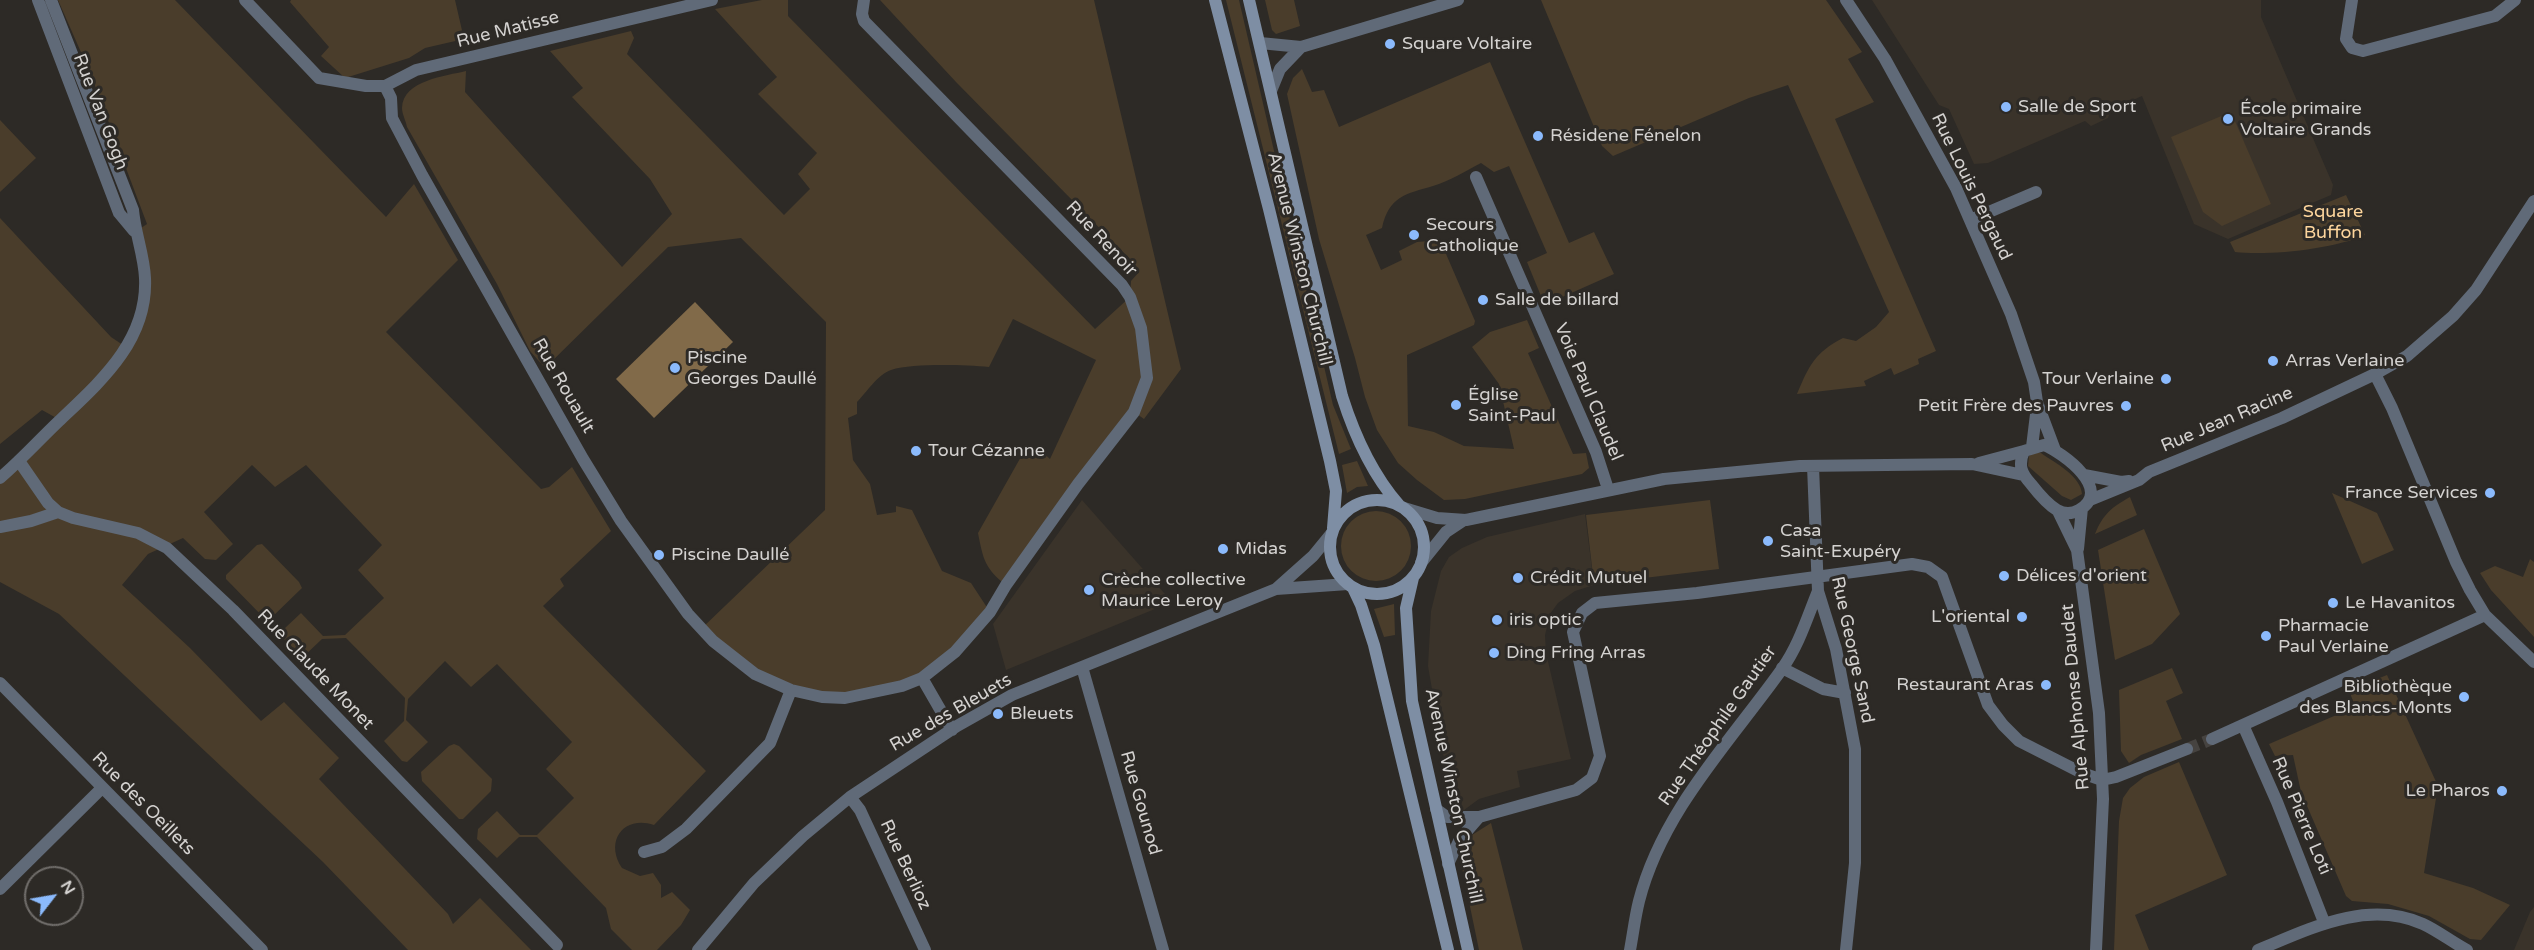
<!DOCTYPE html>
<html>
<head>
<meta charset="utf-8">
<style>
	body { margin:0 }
	#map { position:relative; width:2534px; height:950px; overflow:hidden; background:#2d2a26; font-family:"Varela Round",sans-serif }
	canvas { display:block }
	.north { position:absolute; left:24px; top:866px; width:60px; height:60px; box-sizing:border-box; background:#2d2a26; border:2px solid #706d6a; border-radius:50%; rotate:59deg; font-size:16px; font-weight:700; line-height:24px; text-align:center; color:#d4d2d0 }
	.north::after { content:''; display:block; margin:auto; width:21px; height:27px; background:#8bbafc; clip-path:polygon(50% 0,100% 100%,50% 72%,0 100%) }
</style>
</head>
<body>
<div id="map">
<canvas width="2534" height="950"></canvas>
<div class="north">N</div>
</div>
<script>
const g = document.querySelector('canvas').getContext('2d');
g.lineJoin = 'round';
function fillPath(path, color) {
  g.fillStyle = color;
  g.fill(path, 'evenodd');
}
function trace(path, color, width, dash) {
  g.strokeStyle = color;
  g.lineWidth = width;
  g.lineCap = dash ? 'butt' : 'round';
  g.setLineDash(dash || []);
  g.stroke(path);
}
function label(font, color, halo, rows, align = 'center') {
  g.font = font + ' "Varela Round",sans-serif';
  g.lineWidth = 6;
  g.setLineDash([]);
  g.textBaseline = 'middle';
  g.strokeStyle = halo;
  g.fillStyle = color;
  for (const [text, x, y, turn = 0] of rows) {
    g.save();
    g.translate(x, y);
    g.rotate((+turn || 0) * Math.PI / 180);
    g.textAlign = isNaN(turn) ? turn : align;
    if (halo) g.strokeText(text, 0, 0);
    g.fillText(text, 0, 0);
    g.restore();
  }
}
fillPath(new Path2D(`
	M1872,0H2261V17L2333,185L2331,195L2228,239L2194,224L2142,96L2111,110L2108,118L2091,126L2085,121L1988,163L1974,164L1949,109L1939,105Z
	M1082,500L1172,602L1006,670L993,624Z
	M1585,514L1594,585L1575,591L1558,603L1550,614L1545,635L1546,653L1571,759L1517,771L1520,787L1479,799L1460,813L1455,811L1447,776L1428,666L1431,611L1441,571L1449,557L1462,548L1487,537Z
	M2534,907V950H2514L2530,912Z`), '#3a332a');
fillPath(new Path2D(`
	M58,0H175L386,217L414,184L458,260L386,332L541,489L549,487L572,467L611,531L560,579L564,586L543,606L706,771L654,825C624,815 604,841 622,868L640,876L653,873L661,885V898L672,892L690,910L681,925L657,950H632L611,929L606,908L537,837H519L497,858L477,839L478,829L497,811L520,835H537L574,798L546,769L572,742L497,664L471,687L445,661L408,699L406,720L428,742L407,762L402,761L384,741L404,721L405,698L346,638L322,639L302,658L284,639L285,628L301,613L323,636L345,635L384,598L358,570L382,545L306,465L275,487L252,465L204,512L233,544L216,560L205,559L183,538L148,554L122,585L190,648L261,721L284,702L339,758L319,779L448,914L453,924L480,898L531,950H408L323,862L59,614L0,582V478L60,420L42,410L0,444V218L111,337L126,347L145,279L135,232L147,224L91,75Z
	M291,0H455L464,39L425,48L409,58L345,78L321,56L329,47L290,2Z
	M762,0H788V16L1095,329L1130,297L1131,281L1139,272L1133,262L956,82L880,0H1094L1181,369L1144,419L1134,412L1006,585C985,569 983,559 978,533L1022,455L1039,449L1050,459L1096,360L1013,319L989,367C964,365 914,363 891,370C878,374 866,393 857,402V414L848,418L853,460L870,484L877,515L896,512V506L912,510L942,571L971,583L990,612L922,678L845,698L776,685L701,629L825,510L826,322L741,238L668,247L545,368L530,351L497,284L407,127C406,121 402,114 402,108C403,80 446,76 466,71L465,92L622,267L672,214L650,179L572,97L583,88L550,51L631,31L634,38L627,54L784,215L810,189L798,174L817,153L758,94L777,77L715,9Z
	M1226,0H1239L1333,405L1351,449L1339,454Z
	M1265,0H1294L1300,26L1276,34L1272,30Z
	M1541,0H1826L1862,52L1848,59L1874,102L1835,119L1936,351L1918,359L1919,364L1894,375L1891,368L1864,381L1866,386L1797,394C1809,366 1814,353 1843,338L1856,341L1876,327L1889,312L1788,85L1749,98L1613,156L1602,146Z
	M1490,62L1569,243L1594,232L1614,274L1551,302L1543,301L1527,262L1547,253L1509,166L1494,172L1481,163C1466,171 1449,181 1433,186C1406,194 1389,196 1382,228L1366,235L1381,270L1402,260L1399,251L1417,242L1440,240L1475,321L1474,325L1407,355L1408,426L1434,432L1464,446L1514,449L1499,384L1472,347L1490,332L1527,320L1539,348L1528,353L1573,454L1586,453L1589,468L1582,474L1465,499L1444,500L1417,480L1398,463L1377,430L1365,397L1355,358L1319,239L1287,94L1293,78L1302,69L1312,92L1324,90L1339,127Z
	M2231,112L2271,204L2222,226L2203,212L2171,137Z
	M0,120L36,158L0,192Z
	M2346,195L2365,235C2334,249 2269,256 2235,252L2230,242Z
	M2035,452L2041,453C2055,463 2081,476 2082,494L2071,500L2062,496L2028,466L2029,456Z
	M1357,461L1368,486L1357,487L1347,493L1342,465Z
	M2332,493L2377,513L2394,550L2362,564Z
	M2130,497L2137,515L2095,534C2103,514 2112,507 2130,497Z
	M1710,500L1719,569L1594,584L1586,515Z
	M1341 546a35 35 0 1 1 70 0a35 35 0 1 1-70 0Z
	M2144,529L2180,614L2152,644L2115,660L2098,550Z
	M262,544L299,582L302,588L270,619H265L226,579V575L257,545Z
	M2530,559L2534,562V637L2491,590L2480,573L2495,566L2523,577Z
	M1394,604L1395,635L1384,637L1374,609Z
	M2172,668L2183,693L2166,701L2182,739L2141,755L2129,763L2121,751L2119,690Z
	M2387,675L2438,786L2424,873L2473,888L2510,905L2481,940L2470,939L2429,916L2388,904L2352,901L2346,896L2301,792L2293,755L2275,756L2269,744L2355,707L2349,690Z
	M454,744L459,746L492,779L491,791L463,819H459L422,781L421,772L449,746Z
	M2179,762L2227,875L2135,915L2149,950H2114L2119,821L2123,798L2130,788L2144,777Z
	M1491,823L1523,950H1479L1461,863L1472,835Z`), '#4a3d2b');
fillPath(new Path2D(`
	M695,302L733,342L654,418L616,379Z`), '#816a49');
trace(new Path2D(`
	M2187,749L2212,739`), '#464340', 12, [12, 6]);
trace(new Path2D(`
	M245,0L319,78L366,86H385L391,98L392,118L422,175L583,459L621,521L688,614L713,641L755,674L791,690L822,697L845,698L902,686L922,678L955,652L990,612L1006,585L1078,484L1134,412L1147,378L1141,328L1130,297L1122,285L864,21L862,14L864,0
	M1846,0L1885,59L1956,188L2011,314L2034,382L2037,402L2055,450
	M2352,0L2346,39L2352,48L2363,51L2495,16L2515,0
	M1260,43L1301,47L1458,0
	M385,86L416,70L712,0
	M1271,91L1280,69L1301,47
	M1476,177L1596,452L1608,489
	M1970,220L2036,192
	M2375,374L2392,408L2456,562L2470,590L2485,615L2534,662
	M2044,445C2063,453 2114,490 2079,510C2072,514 2064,514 2057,510C2047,504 2038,493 2031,484C2021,473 2018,465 2024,451Z
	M2032,447L2037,406
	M19,461L48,503L58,512L73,518L138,533L167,548L233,610L557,945
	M1979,463L2024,451
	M1813,466L1818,591L1836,649L1855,749V863L1846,950
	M2084,475L2121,482L2129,481
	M2090,500L2139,480L2149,472L2282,418L2375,374L2407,356L2453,316L2476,290L2534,201
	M1404,508L1437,518L1466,520L1664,479L1800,466L1972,464L2023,475
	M2058,511L2077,550L2099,713L2103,799L2096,950
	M0,527L31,521L58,512
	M2078,549L2082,508
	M1421,563L1446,532L1464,520
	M1276,589L1313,556L1331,534
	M1082,667L1163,950
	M1782,668L1823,689L1845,693
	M922,678L952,730
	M0,683L262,950
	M2243,725L2277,802L2324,922
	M2212,739L2485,615
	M850,797L860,810L925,950
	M1436,809L1447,817H1479L1576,790L1592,778L1600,756L1573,632L1582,613L1595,603L1697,593L1912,564L1928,567L1942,577L1988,705L2003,725L2019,741L2082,773L2102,780L2116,777L2187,749
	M644,852L662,847L686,829L770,743L791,690
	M1448,864L1460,839L1479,817
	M0,889L102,788
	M698,950L754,883L803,836L850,797L957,726L1012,695L1276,589L1348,584
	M1630,950C1633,934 1635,917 1639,901C1662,811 1730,742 1782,669C1799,645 1807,618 1818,591
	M2258,950C2309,929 2367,899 2423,924C2438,931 2452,942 2467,950`), '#606a78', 12);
trace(new Path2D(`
	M38,0L119,213L134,231
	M0,478C21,460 39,440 59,421C100,382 148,341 145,278C144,255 135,233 133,210L51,0`), '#606a78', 12);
trace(new Path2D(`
	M1215,0L1269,209L1330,461L1336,491L1333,528
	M1249,0L1342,396C1354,434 1372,474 1399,505
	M1330 547a47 47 0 1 1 94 0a47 47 0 1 1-94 0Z
	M1413,578L1406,608L1412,701L1468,950
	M1353,588L1361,605L1374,645L1448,950`), '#7e8ea4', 12);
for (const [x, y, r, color] of [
	[1390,44,6,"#8bbafc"],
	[2006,107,6,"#8bbafc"],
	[2228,119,6,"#8bbafc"],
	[1538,136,6,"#8bbafc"],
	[1414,235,6,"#8bbafc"],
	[1483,300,6,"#8bbafc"],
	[2273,361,6,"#8bbafc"],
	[675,368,6,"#8bbafc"],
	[2166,379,6,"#8bbafc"],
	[1456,405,6,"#8bbafc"],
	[2126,406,6,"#8bbafc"],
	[916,451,6,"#8bbafc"],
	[2490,493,6,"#8bbafc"],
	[1768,541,6,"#8bbafc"],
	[1223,549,6,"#8bbafc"],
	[659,555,6,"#8bbafc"],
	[2004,576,6,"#8bbafc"],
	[1518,578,6,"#8bbafc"],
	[1089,590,6,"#8bbafc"],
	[2333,603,6,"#8bbafc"],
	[2022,617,6,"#8bbafc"],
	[1497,620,6,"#8bbafc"],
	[2266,636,6,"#8bbafc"],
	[1494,653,6,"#8bbafc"],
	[2046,685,6,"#8bbafc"],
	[2464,697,6,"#8bbafc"],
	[998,714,6,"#8bbafc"],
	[2502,791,6,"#8bbafc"]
]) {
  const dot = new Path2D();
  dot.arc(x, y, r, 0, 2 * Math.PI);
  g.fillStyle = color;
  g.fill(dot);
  trace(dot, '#2d2a26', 2);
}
label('18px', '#d4d2d0', '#2d2a26', [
	["Rue Matisse",508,30,-14],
	["Rue Van Gogh",100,112,69],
	["Rue Louis Pergaud",1971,187,64],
	["Rue Renoir",1101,239,47],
	["Avenue Winston Churchill",1299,259,76],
	["Rue Rouault",563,386,60],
	["Voie Paul Claudel",1588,392,67],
	["Rue Jean Racine",2227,420,-23],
	["Rue George Sand",1852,650,78],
	["Rue Claude Monet",315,670,46],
	["Rue Alphonse Daudet",2076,697,-95],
	["Rue des Bleuets",951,713,-30],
	["Rue Théophile Gautier",1718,726,-55],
	["Avenue Winston Churchill",1453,796,78],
	["Rue Gounod",1140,803,74],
	["Rue des Oeillets",143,804,45],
	["Rue Pierre Loti",2301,816,67],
	["Rue Berlioz",905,865,65]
]);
label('18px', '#d4d2d0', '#2d2a26', [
	["Square Voltaire",1402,44],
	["Salle de Sport",2018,107],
	["École primaire",2240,109],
	["Voltaire Grands",2240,130],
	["Résidene Fénelon",1550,136],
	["Secours",1426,225],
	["Catholique",1426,246],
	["Salle de billard",1495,300],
	["Piscine",687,358],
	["Georges Daullé",687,379],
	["Arras Verlaine",2285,361],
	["Tour Verlaine",2154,379,"right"],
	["Église",1468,395],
	["Saint-Paul",1468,416],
	["Petit Frère des Pauvres",2114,406,"right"],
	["Tour Cézanne",928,451],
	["France Services",2478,493,"right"],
	["Casa",1780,531],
	["Saint-Exupéry",1780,552],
	["Midas",1235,549],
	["Piscine Daullé",671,555],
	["Délices d'orient",2016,576],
	["Crédit Mutuel",1530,578],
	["Crèche collective",1101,580],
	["Maurice Leroy",1101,601],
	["Le Havanitos",2345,603],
	["L'oriental",2010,617,"right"],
	["iris optic",1509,620],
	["Pharmacie",2278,626],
	["Paul Verlaine",2278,647],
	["Ding Fring Arras",1506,653],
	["Restaurant Aras",2034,685,"right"],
	["Bibliothèque",2452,687,"right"],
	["des Blancs-Monts",2452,708,"right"],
	["Bleuets",1010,714],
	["Le Pharos",2490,791,"right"]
], 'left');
label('18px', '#fdd59c', '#2d2a26', [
	["Square",2333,212],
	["Buffon",2333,233]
]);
</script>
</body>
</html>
